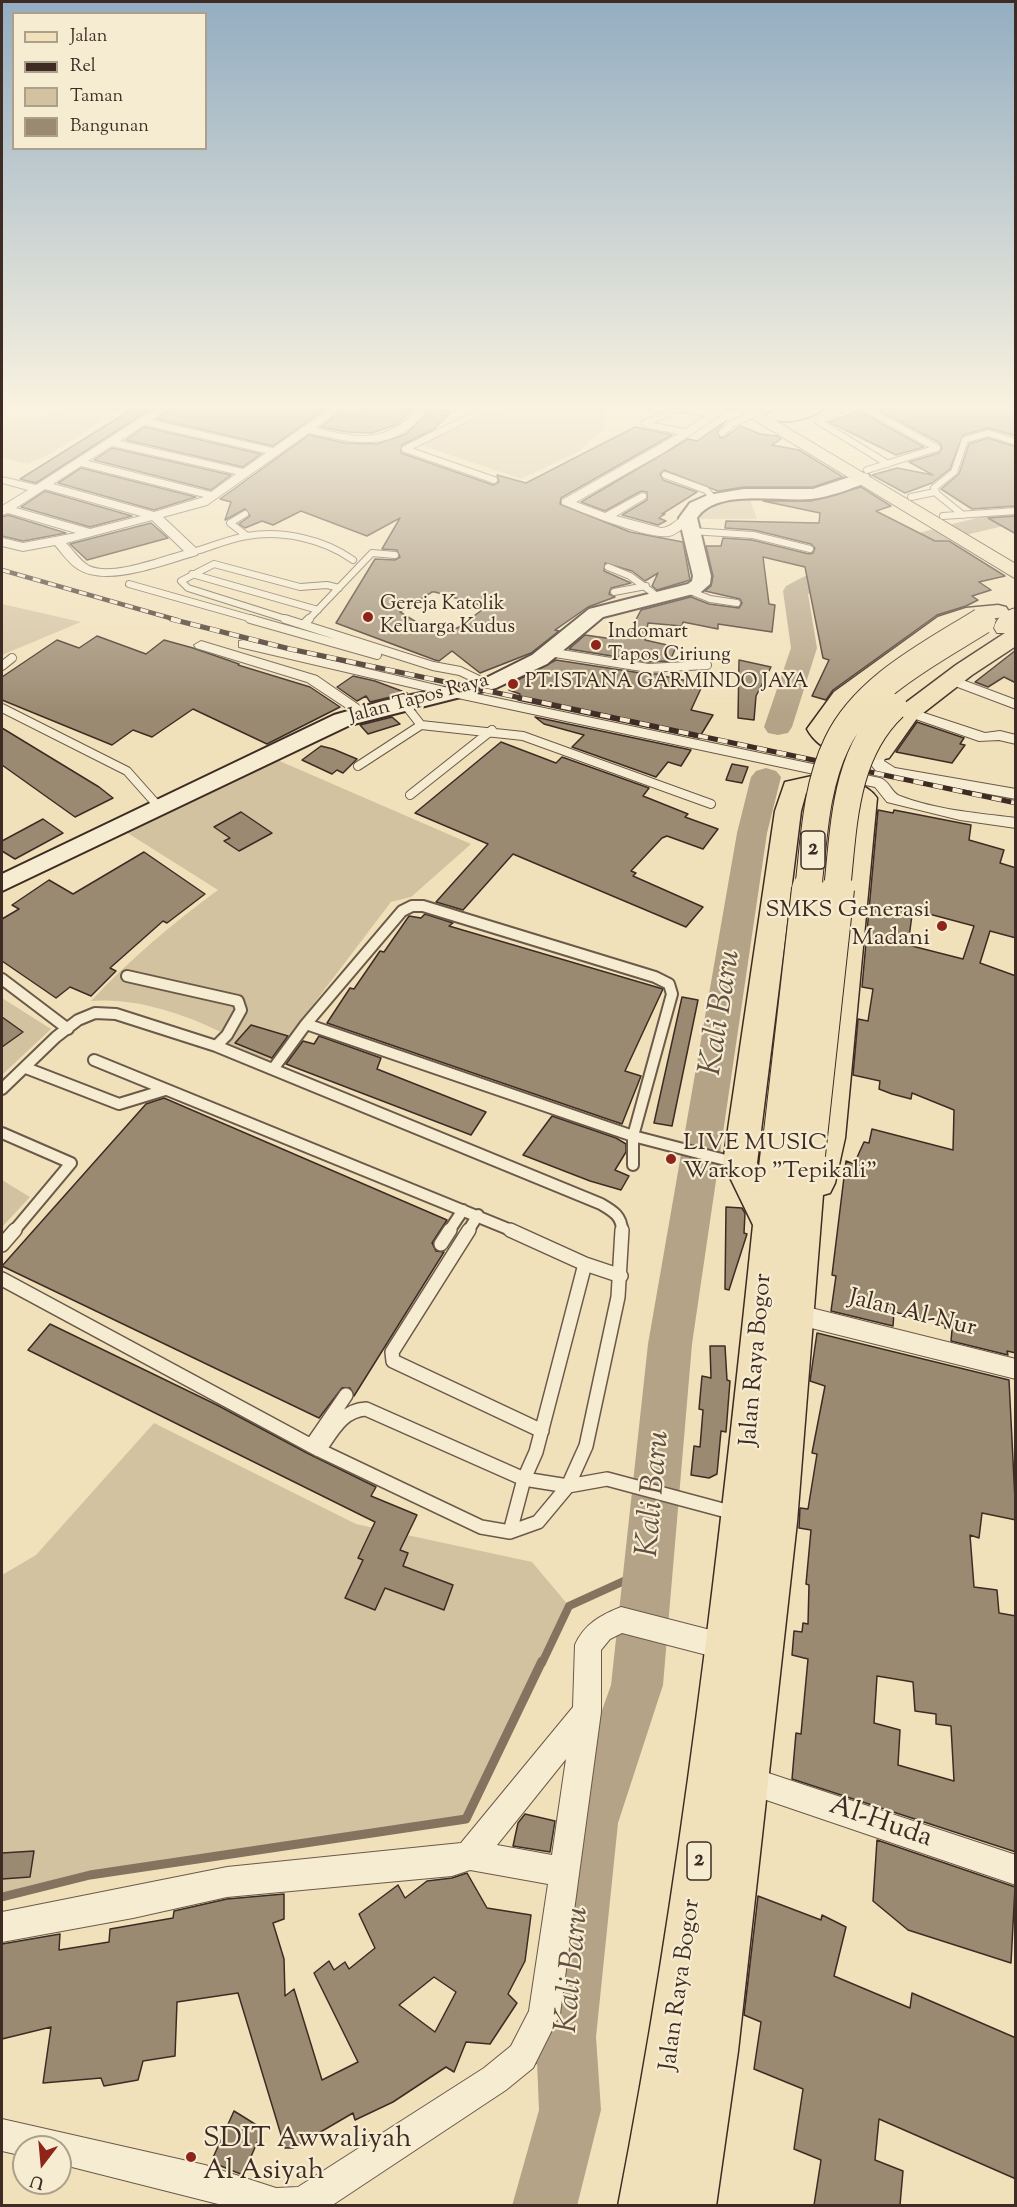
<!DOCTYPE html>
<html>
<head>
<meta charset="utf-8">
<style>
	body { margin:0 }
	#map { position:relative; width:1017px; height:2207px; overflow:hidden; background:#f1e1ba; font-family:"Sorts Mill Goudy",serif }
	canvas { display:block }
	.frame { position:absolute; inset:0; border:3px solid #3e2c24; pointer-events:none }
	.legend { position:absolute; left:12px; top:12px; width:195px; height:138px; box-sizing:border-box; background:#f6ecd2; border:2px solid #ac9f8c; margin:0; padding:8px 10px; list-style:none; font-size:18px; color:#3e2c24 }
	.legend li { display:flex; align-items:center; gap:12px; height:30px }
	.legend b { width:30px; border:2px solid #ac9f8c }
	.north { position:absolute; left:12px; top:2135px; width:60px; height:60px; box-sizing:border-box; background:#f6ecd2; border:2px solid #ac9f8c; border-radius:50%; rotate:196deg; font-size:16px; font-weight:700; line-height:24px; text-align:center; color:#3e2c24 }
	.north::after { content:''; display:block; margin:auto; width:21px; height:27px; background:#8f2418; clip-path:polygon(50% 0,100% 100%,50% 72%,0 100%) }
</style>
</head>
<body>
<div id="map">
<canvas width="1017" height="2207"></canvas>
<div class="frame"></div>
<ul class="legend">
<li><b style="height:8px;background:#f1e1ba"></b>Jalan</li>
<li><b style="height:8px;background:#3e2c24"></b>Rel</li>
<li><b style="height:16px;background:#d3c2a0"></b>Taman</li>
<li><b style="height:16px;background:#9b8a72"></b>Bangunan</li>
</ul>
<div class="north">U</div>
</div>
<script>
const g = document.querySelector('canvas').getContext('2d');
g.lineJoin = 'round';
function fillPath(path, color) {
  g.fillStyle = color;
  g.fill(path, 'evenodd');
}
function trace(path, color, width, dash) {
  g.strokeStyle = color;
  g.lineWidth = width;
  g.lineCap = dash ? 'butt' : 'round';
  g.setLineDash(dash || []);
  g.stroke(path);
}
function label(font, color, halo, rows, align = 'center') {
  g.font = font + ' "Sorts Mill Goudy",serif';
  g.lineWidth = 4.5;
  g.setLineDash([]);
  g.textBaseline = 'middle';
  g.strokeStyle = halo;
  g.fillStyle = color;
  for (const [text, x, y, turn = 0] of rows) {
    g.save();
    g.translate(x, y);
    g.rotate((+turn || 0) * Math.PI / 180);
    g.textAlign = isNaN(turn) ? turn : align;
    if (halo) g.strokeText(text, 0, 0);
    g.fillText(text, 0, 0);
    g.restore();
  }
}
fillPath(new Path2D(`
	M62,406H124L52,453L28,464L2,458V428L9,419L39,420Z
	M505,406H606L603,409L605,428L578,452L521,479L420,445Z
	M750,500L757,519H700L702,509L723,501Z
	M2,604L81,622L2,655Z
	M275,759L471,844L411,897L391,902L271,1060L226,1046L227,1035C188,1015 136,997 91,1001C130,959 172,924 218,890L126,832Z
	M2,998L51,1029L2,1075Z
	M2,1180L30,1197L2,1227Z
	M154,1423L356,1524L532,1562L569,1606L466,1819L90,1875L2,1897V1575L36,1555Z`), '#d3c2a0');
trace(new Path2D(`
	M542,1663L569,1606L646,1571`), '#85735f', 8);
trace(new Path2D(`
	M2,1897L90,1875L466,1819L542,1661
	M533,2061L566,2037`), '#85735f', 9);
fillPath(new Path2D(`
	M1016,509V523C943,540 873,558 808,594L817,648L792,727L788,733L778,735L768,733L764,727L791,648L783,591L786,586C859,546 936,527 1016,509Z
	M766,768L776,771L781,777L767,833L692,1344L663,1685L618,1823L596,2037L601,2110L577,2206H512L539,2110L536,2037L562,1823L611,1685L648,1344L737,833L751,777L756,771Z`), '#b4a387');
const building = new Path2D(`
	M137,406H155L36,483L20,479Z
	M173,406L296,408L328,407L273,446L157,419Z
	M366,406H414L416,407L395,425L372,433L347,432L321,427L343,410L356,413Z
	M1016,406V436L989,428L963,435L950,469L932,483L905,493L872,475L897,468L933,475L909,462L939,453L942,448L940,443L873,407Z
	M431,409L451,412L434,429L402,445L401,453L493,485L499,482L497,475L526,483L635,427L672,435L561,498L560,504L630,532L683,542L690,580L657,590L652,586L658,573L645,581L632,571L605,563L604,571L631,583L611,588L609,594L615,597L588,607L555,630L559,631L531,653L480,673L452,651L439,661L435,660L336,623L375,559L395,560L400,557L397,550L382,549L400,518L367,536L301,511L273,525L262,521L245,528L239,524L250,516L245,509L225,520L231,502L220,499L309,435L345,443L377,444L406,434ZM432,592H435L486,607L459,627L439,636L400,612Z
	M859,411L924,447L896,455L829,422Z
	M727,420L717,431L720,438L725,437L740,426L760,434L777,436L781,439L772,445L799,450L843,477L813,487H744L718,491L664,470L660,474L663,480L697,492L662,514H665L659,518L666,521L658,525L622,515L647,500V492L641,491L605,511L581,502L688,439L697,441Z
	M144,427L261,454L243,467L126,440Z
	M988,438L1016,447V506L972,509L941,489L959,474L969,444Z
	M112,448L231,475L211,490L94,460Z
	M81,468L196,497L154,510L58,483Z
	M861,487L891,506L876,511L935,541H949L1005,576L979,582L991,590L972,596L978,600L966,606L937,615L833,690L826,700L812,696L829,660L823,658L805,567L763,557L769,604L775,605L772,632L718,624V629L683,622L682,626L648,623L645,640L676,647L670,661L648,662L569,649L585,635L613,639L617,629L630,631L641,610L691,597L709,604L739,608L742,603L740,599L705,591L711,586L713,576L706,546H721L723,538L752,540L809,554L813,553L815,548L811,544L754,530L725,528L726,521L819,523L820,513L763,501H811Z
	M45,491L132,516L90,527L21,507Z
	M8,515L66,533L23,541L2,536V517Z
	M1016,516V534L988,518Z
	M151,523L168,538L87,560L70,544Z
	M97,636L146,654L164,640L193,648L239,664L238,665L310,687L340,707L267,744L193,709L152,737L133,730L112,745L2,700V677L57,640L79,648Z
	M1016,650V683L1004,677L988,687L975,682Z
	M556,660L647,674H664L663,676L703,684L691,710L713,715L699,738L518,700L520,694L509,690L514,682Z
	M739,660L771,667L756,696L754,720L738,718Z
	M353,676L375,681L407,693L370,702L366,696L357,701L337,687Z
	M392,717L400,724L368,734L360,725Z
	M535,717L691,750L681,766L668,762L656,777L572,747L584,735L544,724Z
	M917,722L964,738L960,744L965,745L952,763L896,752Z
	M2,728L99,787L113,798L75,817L2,765Z
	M501,742L556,763L562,757L649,788L643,796L688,814L685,817L718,829L703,849L667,836L662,838L631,871L636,873L633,876L703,907L686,927L513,854L463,910L436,902L488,844L415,813Z
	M321,746L333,749L357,759L343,773L337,770L332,774L302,760Z
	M732,764L748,767L742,783L726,780Z
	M878,810L893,813L894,810L971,825L969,840L1004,850L1000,863L1016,868V938L990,931L980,963L1016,976V1353L1007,1351L1008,1355L951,1341L952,1330L945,1328V1324L894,1312L893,1326L831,1311L836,1276L832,1275L846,1161L854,1164L864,1142L869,1143L872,1129L953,1150L954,1110L912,1093L911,1099L892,1094L879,1089L880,1081L853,1075L858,1019L868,1021L873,989L862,987ZM918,911L974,926L963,959L908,945L912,915H917Z
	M241,812L272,833L239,851L224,841L230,838L214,827Z
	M43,819L63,833L15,859L2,851V841Z
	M144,852L205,894L167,923L163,921L110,968L116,971L91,996L70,987L56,998L2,961V919L19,909L12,905L49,880L73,894Z
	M425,914L453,923L449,926L663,989L625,1071L641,1076L622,1124L327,1023L350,988L354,989L380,951L384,952L409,916L421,918Z
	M682,997L698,1000L672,1126L654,1123Z
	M2,1017L23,1032L2,1047Z
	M251,1025L288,1036L272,1058L235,1043Z
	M319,1036L381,1058L377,1069L486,1112L471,1135L286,1064L303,1041L314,1044Z
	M164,1098L447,1220L432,1243L436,1251L444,1252L354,1396L350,1388H342L319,1418L2,1266L146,1104Z
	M552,1116L616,1138L626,1144V1152L615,1170L629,1176L621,1190L590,1181L523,1155Z
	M726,1207L742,1208L745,1213L744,1233L747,1234L729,1290L725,1289Z
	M50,1324L217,1405L307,1453L376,1487L371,1496L417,1515L400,1550L408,1553L403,1566L453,1585L444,1610L385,1588L375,1610L345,1598L363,1560L358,1558L375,1522L28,1350Z
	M817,1333L1009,1380L1016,1520L982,1513L979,1538L970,1535L974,1587L997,1590L999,1613L1016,1616V1852L792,1779L796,1733L801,1734L808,1659L792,1655L794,1631L802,1632L803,1623L808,1624L809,1585L806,1584L811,1530L799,1528L800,1508L808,1509L817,1454L812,1453L825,1386L810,1381ZM877,1676L913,1682L915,1711L936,1714V1724L951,1726L954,1781L898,1765L900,1730L874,1723Z
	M710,1346H725L727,1380L730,1381L726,1432L721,1431L717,1474L709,1478L691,1475L694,1446L700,1447L703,1410L699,1409L702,1376L711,1378Z
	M525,1814L555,1821L550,1852L513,1846L518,1823Z
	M877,1840L1015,1887L1011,1963L908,1930L873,1901Z
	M34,1851L30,1877L2,1879V1853Z
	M467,1873L487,1908L531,1915L525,1961L508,1994L517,2003L490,2044L466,2042L454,2072L446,2067L393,2102L355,2120L353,2113L293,2148H285L238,1993L177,2002L175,2056L143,2061L138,2080L104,2086L101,2078L43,2083L51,2027L2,2039V1944L60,1934L59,1950L109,1942L110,1929L173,1918L174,1911L227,1899L284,1894V1919L273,1923L284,1959L285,1996L294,1989L322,2080L358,2062L314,1973L329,1961L334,1970L345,1962L349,1969L375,1948L359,1914L398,1885L405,1898L427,1881L452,1878ZM434,1977L456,1992L435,2032L399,2005Z
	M758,1896L821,1920L822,1915L846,1927L834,1976L910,2008L912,1993L1016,2038V2179L879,2119L875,2160L903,2171L900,2205H814L821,2160L794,2149L803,2089L754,2069L761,2022L744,2015Z
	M234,2111L263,2129L243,2175L211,2162Z`);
fillPath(building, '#9b8a72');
trace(building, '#3e2c24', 1.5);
const laneFar3 = new Path2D(`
	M492,406L405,449L494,480
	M849,406L818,421L888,464
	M861,406L937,448L867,470
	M722,433L732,424L754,414
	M665,475L706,490L713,498
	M911,497L935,492
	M245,514L230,523L247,536
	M963,515L937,494L934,488L954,472L965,440L988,433L1016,442
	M943,516L1016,511
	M691,531L753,535L810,549
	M193,552C211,547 228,539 247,536C282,530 324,539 353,560
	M608,567L630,576L657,596
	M192,574L318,610
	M129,584L256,620
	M690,591L710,599L737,603
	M614,592L646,586
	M289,620L188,588L181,581L214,564L300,587L327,585L339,588
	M308,620L372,553L395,555`);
const laneFar2 = new Path2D(`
	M250,619L377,655
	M285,619L433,666L460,671L487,684
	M304,624L309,619
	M549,652L648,668L707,665
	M2,666L12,658
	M403,702L421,725
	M2,708L127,771L159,807
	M358,766L421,725L523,736L711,804
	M410,795L492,730`);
const laneFar1 = new Path2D(`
	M127,976L238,1001L241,1010L227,1035L216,1046
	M2,979L68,1029
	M306,1024L633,1136L737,1163
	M94,1060L513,1231
	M26,1068L119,1104L165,1090
	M273,1069L306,1024L402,911L412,906H423L655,977L669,984L672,994L633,1136V1165
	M2,1089L56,1037L78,1020L95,1013L116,1014L216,1046L601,1204C613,1211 622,1216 622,1231
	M2,1133L71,1163L14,1231
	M449,1231L463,1210
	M468,1231L478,1215`);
const lane = new Path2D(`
	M469,1230L392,1352L393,1361L542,1431
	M510,1230L585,1264L621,1276
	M441,1244L450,1230
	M2,1245L15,1230
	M585,1264L536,1452L524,1479L568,1486L607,1479L734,1513
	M2,1279L319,1450L481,1527L510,1532L538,1522L568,1486L586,1446L618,1297L622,1230
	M311,1446L346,1395
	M319,1450C332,1432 342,1410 366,1409L524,1479L510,1532`);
const street = new Path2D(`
	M159,406H171L152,420L273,448L333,406H345L316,428C361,439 387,444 420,406H431C396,453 361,445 309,433L207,505L163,517L197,549V555C167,563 107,588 78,569C69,564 62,553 55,545L23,551L2,546V538L23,543L76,533L8,513L2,515V506L28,490L2,483V477L36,485ZM144,425L266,453L243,469L120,441ZM112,446L236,474L211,492L88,461ZM81,466L204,497L154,512L53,484ZM45,489L141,516L90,529L16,508ZM152,520L184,551C161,557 112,577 89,566C80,561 73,550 66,543Z
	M676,406L714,411L722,406H734L663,453L576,502L605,513L642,493L646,494V498L616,516L661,528C674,528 679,513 692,515V521C686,525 677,535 669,536C646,539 585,513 562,504V500L678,434L644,427L641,422ZM678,412L706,416L685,429L653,423Z
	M244,640L453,689L880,778C890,781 891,793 900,796C936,810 978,813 1016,818V828L960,820L887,802L875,787L453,697L239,647V641Z
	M201,641L317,676L369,712L367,715H357L307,682L196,648L194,645Z
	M952,676L1016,700V709L947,683V677Z
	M909,708L985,733L1000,731L1016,735V744L999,740L979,741L904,715L902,712L904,709Z
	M880,749L887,753L884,761L895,768L1016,789V799L886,775L876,771L868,761L875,750Z
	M795,1304L1016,1359V1379L795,1324L787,1321L784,1314L787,1307Z
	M621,1607L730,1635L739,1639L743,1648L739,1657L730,1661L622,1633L610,1639L601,1650V1712L560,2014L533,2068L506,2090L331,2206H226L60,2164V2147H24V2156L2,2151V2119L205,2165L276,2188L298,2187L484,2068L511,2046L529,2011L548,1884L470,1870L452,1876L227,1897L133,1918L2,1942V1912L227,1867L461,1843L573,1707L575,1645C584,1624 601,1615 621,1607ZM566,1759L552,1855L497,1845Z
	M744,1765L1016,1855V1885L734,1789L730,1779L734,1769Z`);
const secondary = new Path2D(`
	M805,406H827C816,418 779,428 767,415C775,407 794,411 805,406Z
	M862,473L868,474L870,478L868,482C850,489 830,497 811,499C778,502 717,488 697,518L711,576L710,584L701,592L603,617L547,664L496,688L350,725L2,891V874L334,715L383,701L482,680L532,655L589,609L688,584L692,581L693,576L679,518L690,503L708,495L744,489H813Z`);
const primary = new Path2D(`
	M731,406H751L1016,564V579Z
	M1016,608V628L1013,633H997L994,628C996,618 1006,610 1016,608Z`);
const highway = new Path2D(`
	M998,605L1006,607L1009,612L1006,617L969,621L954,627L852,702L832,729L846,741L873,744L900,707L956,665L1008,631L1016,629V646L972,675L918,717L889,758C860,765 821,755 807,729L834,692L938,617L966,608Z
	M812,776C832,776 864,779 877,798L845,1138L835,1183L830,1193L823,1195L797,1522L738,2051L716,2206H618C681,1882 719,1553 753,1225L723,1163L775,811L785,782ZM806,793H830L851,801L811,1138L810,1142L797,1145L795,1150L790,1141L778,1137L766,1141L761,1150L759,1167L757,1163L801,811Z`);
trace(laneFar3, '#6b594a', 8);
trace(laneFar2, '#6b594a', 10);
trace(laneFar1, '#6b594a', 14);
trace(lane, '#6b594a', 16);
trace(street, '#6b594a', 2);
trace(secondary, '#3e2c24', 4);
trace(primary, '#3e2c24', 2);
trace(highway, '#3e2c24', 3);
trace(laneFar3, '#f6ecd2', 6);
trace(laneFar2, '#f6ecd2', 8);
trace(laneFar1, '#f6ecd2', 10);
trace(lane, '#f6ecd2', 13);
fillPath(street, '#f6ecd2');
fillPath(secondary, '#f6ecd2');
fillPath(primary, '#f1e1ba');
fillPath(highway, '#f1e1ba');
const railFar1 = new Path2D(`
	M2,570L177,620`);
const rail = new Path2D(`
	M171,619L290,649L1016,803`);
trace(railFar1, '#3e2c24', 4.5);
trace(rail, '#3e2c24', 5);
trace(railFar1, '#f6ecd2', 3, [8]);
trace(rail, '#f6ecd2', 4, [10]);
const highwayBridgeFar1 = new Path2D(`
	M808,890C814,841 815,788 837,743C864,686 931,653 982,621
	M837,890C844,826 844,754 894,707`);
const highwayBridge = new Path2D(`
	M778,1150L808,889
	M809,1155L838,889`);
trace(highwayBridgeFar1, '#3e2c24', 28, []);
trace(highwayBridge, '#3e2c24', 34, []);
trace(highwayBridgeFar1, '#f1e1ba', 26);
trace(highwayBridge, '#f1e1ba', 32);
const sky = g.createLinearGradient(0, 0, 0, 715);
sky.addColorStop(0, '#93adc1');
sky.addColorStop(0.57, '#f9f2e0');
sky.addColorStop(1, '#f9f2e000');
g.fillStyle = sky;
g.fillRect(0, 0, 1017, 715);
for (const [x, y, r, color] of [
	[368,617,6,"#8f2418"],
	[596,645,6,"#8f2418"],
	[513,684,6,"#8f2418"],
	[942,926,6,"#8f2418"],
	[671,1159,6,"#8f2418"],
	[191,2157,6,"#8f2418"]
]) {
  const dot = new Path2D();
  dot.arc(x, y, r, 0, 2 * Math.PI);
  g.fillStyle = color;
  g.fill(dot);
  trace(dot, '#f6ecd2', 2);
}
label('20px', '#3e2c24', '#f6ecd2', [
	["Gereja Katolik",380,606],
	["Keluarga Kudus",380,629],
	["Indomart",608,634],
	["Tapos Ciriung",608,657],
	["PT.ISTANA GARMINDO JAYA",525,684]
], 'left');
label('20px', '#3e2c24', '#f6ecd2', [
	["Jalan Tapos Raya",419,700,-15]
]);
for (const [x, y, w] of [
	[813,850,24],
	[699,1861,24]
]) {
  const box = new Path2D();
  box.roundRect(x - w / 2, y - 19, w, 38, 4.5);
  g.fillStyle = '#f6ecd2';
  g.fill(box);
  trace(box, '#3e2c24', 1.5);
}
label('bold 22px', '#3e2c24', null, [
	["2",813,850],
	["2",699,1861]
]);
label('24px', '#3e2c24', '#f6ecd2', [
	["SMKS Generasi",930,912],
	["Madani",930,940],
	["LIVE MUSIC",683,1145,"left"],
	["Warkop \"Tepikali\"",683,1173,"left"]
], 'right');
label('24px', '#3e2c24', '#f6ecd2', [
	["Jalan Al-Nur",912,1315,14],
	["Jalan Raya Bogor",758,1360,-85],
	["Jalan Raya Bogor",682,1985,-82]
]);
label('28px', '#3e2c24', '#f6ecd2', [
	["Al-Huda",880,1824,19]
]);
label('28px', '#3e2c24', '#f6ecd2', [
	["SDIT Awwaliyah",203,2141],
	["Al Asiyah",203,2173]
], 'left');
label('italic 32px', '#615042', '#f6ecd2', [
	["Kali Baru",723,1013,-81],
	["Kali Baru",656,1494,-85],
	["Kali Baru",575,1970,-85]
]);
</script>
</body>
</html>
